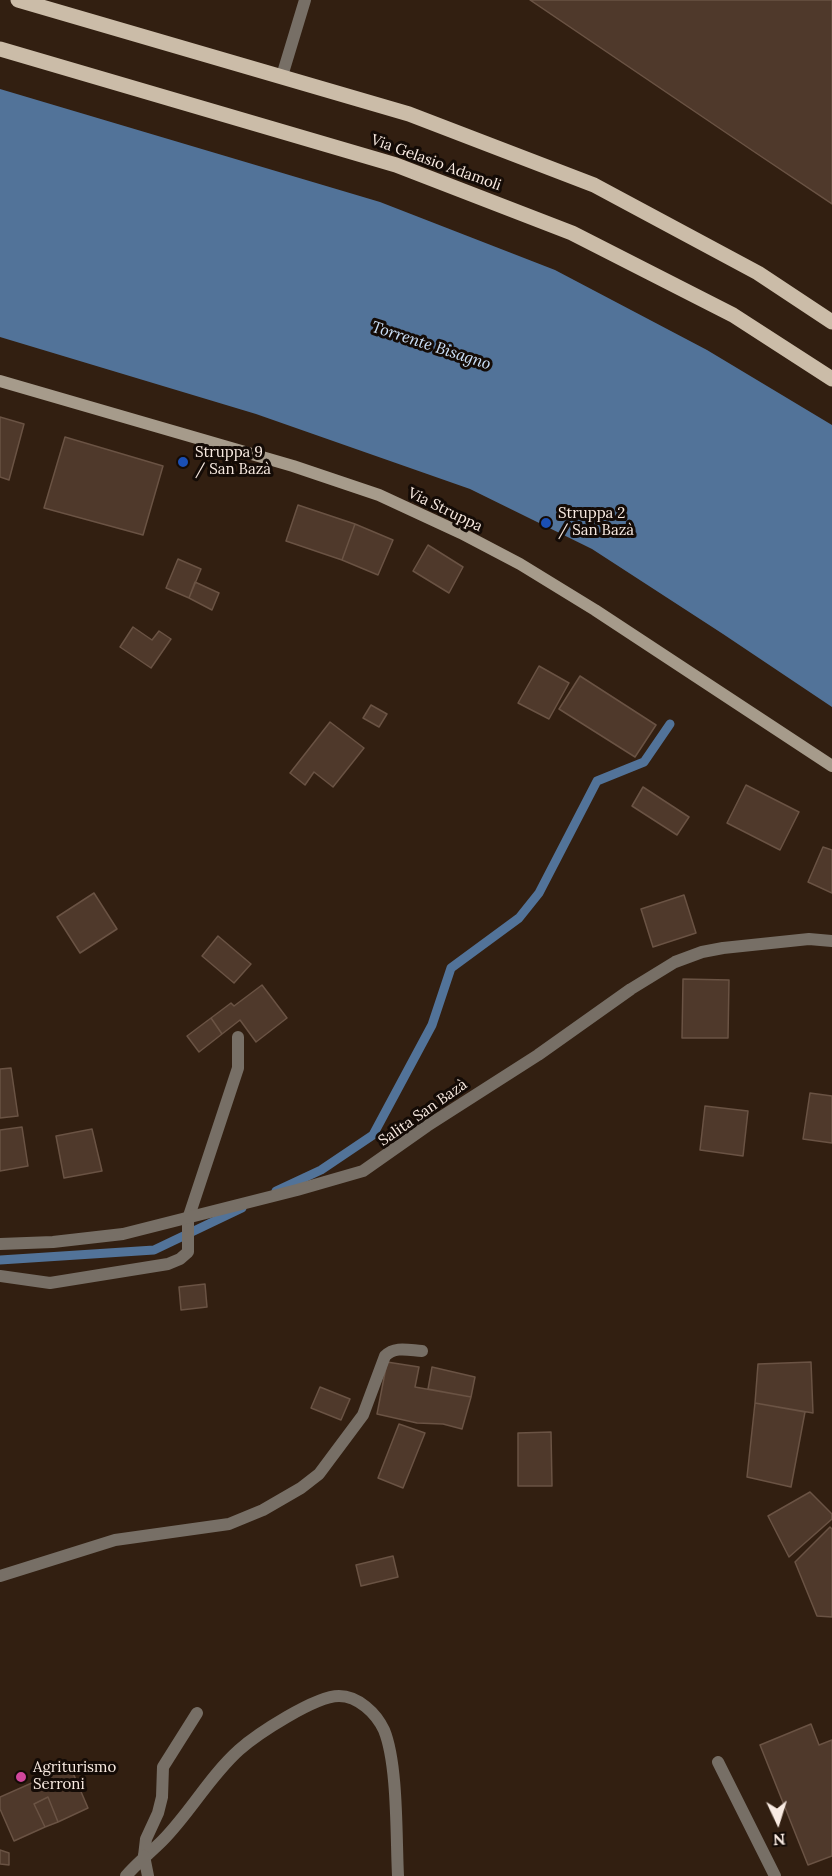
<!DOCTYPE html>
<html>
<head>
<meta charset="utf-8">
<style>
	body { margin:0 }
	#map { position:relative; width:832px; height:1876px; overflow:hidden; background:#321f11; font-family:Lora,serif }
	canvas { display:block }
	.north { position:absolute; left:748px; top:1792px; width:60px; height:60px; -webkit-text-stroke:4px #140b06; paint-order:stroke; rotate:176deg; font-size:16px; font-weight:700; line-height:24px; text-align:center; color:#f9ebe2 }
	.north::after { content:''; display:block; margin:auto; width:21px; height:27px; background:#f9ebe2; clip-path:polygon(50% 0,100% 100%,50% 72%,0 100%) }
</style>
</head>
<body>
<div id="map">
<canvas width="832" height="1876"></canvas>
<div class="north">N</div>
</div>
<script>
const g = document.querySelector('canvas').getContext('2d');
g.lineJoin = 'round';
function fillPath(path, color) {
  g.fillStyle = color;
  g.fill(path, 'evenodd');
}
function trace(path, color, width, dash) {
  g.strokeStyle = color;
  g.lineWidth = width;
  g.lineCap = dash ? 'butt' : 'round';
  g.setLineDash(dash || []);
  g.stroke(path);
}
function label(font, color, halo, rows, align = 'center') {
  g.font = font + ' Lora,serif';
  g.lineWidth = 6;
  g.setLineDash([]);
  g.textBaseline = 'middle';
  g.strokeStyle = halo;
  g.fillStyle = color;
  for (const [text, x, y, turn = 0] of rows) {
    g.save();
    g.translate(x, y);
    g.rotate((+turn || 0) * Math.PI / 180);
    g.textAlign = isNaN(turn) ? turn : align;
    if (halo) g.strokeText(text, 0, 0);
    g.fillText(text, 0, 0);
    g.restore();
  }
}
fillPath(new Path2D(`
	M0,89L380,202L555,270L707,350L832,425V707L723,634L592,549L470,489L256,414L0,337Z`), '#527399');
trace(new Path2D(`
	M276,1191L321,1170L373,1135L432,1025L451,968L519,918L539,893L597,781L644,762L670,724
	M0,1260L154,1250L242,1208`), '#527399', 9);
const building = new Path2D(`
	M530,0H832V204L756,153Z
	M0,417L24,424L9,480L0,477Z
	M65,437L163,466L143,535L44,508Z
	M298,505L355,524L342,560L286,541Z
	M355,524L393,540L378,575L342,560Z
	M428,545L463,567L449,593L413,571Z
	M178,559L201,569L189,598L166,588Z
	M195,582L219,593L212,610L189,598Z
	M133,627L152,640L159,631L171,639L151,668L120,647Z
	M539,666L569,683L549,719L518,703Z
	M580,676L656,725L635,757L559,709Z
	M371,705L387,714L379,727L363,718Z
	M330,722L364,748L333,787L314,772L305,785L290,773Z
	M746,785L799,812L780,850L727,823Z
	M643,787L689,817L677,835L632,806Z
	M823,847L832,850V893L808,882Z
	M94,893L117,929L80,953L57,917Z
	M684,895L696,933L653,947L641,909Z
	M218,936L251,964L234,983L202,956Z
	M683,979L729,980L728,1038H682Z
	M262,985L287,1018L256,1042L240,1020L222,1034L211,1018L231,1003L234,1006Z
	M211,1018L222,1034L199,1052L187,1036Z
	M11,1068L18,1116L0,1118V1069Z
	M810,1093L832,1096V1143L803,1139Z
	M705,1106L748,1111L743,1156L700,1150Z
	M22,1127L28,1166L0,1171V1130Z
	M92,1129L102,1171L64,1178L56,1136Z
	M205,1284L207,1307L181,1310L179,1287Z
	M387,1362L419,1367L415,1387L471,1397L462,1429L443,1424L417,1423L377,1414Z
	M811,1362L813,1413L755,1403L758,1364Z
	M432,1367L475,1377L471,1397L428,1389Z
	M320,1387L350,1399L341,1420L311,1408Z
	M755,1403L805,1412L791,1487L747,1477Z
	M399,1424L425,1433L403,1488L378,1478Z
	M551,1432L552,1486H518V1433Z
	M810,1492L832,1514V1519L789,1557L768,1516Z
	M830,1527L832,1529V1617L817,1616L795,1562Z
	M393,1556L398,1577L361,1586L356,1565Z
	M811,1724L819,1745L832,1740V1856L808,1865L760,1745Z
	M70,1766L88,1808L58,1822L48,1797L34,1804L45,1827L14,1841L0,1809V1797Z
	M48,1797L58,1822L45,1827L34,1804Z
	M0,1850L9,1853V1865L0,1864Z`);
fillPath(building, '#4f392b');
trace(building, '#6a5344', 1.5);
trace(new Path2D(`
	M282,76L305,0
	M0,1276L50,1283L168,1264L180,1259L188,1252V1219L238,1068V1037
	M0,1576L115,1540L229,1524L263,1510L301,1488L319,1474L363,1415L385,1356C395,1346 408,1350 422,1351
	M718,1762L775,1876
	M144,1856L146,1839L158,1813L162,1797L163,1767L197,1713`), '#776f66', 12);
trace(new Path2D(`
	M126,1876C137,1863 150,1853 162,1841C190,1813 209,1777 239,1750C257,1734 315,1696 339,1696C358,1696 376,1713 384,1730C398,1764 396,1837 398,1876`), '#776f66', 12);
trace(new Path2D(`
	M0,1244L53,1242L123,1234L297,1190L363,1171L427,1126L538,1055L631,989L675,962L702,952L723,948L809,939L832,941
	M144,1856L148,1876`), '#776f66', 12);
trace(new Path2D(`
	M0,381L293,466L379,495L461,533L520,564L595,610L832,766`), '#a69b8b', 12);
trace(new Path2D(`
	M18,0L409,114L594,185L758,273L832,322
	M0,49L396,165L572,233L733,315L832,379`), '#cbbca8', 15);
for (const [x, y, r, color] of [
	[183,462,6,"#1a4fb4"],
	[546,523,6,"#1a4fb4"],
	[21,1777,6,"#d1479c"]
]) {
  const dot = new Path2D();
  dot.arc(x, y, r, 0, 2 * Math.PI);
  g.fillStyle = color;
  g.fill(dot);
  trace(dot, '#140b06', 2);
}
label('15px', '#f9ebe2', '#140b06', [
	["Via Gelasio Adamoli",436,163,20],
	["Via Struppa",445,510,26],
	["Salita San Bazà",423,1113,-35]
]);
label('15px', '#f9ebe2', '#140b06', [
	["Struppa 9",195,453],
	["/ San Bazà",195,470],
	["Struppa 2",558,514],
	["/ San Bazà",558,531],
	["Agriturismo",33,1768],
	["Serroni",33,1785]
], 'left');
label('italic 16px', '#cce1f9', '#140b06', [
	["Torrente Bisagno",431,346,18]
]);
</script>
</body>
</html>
